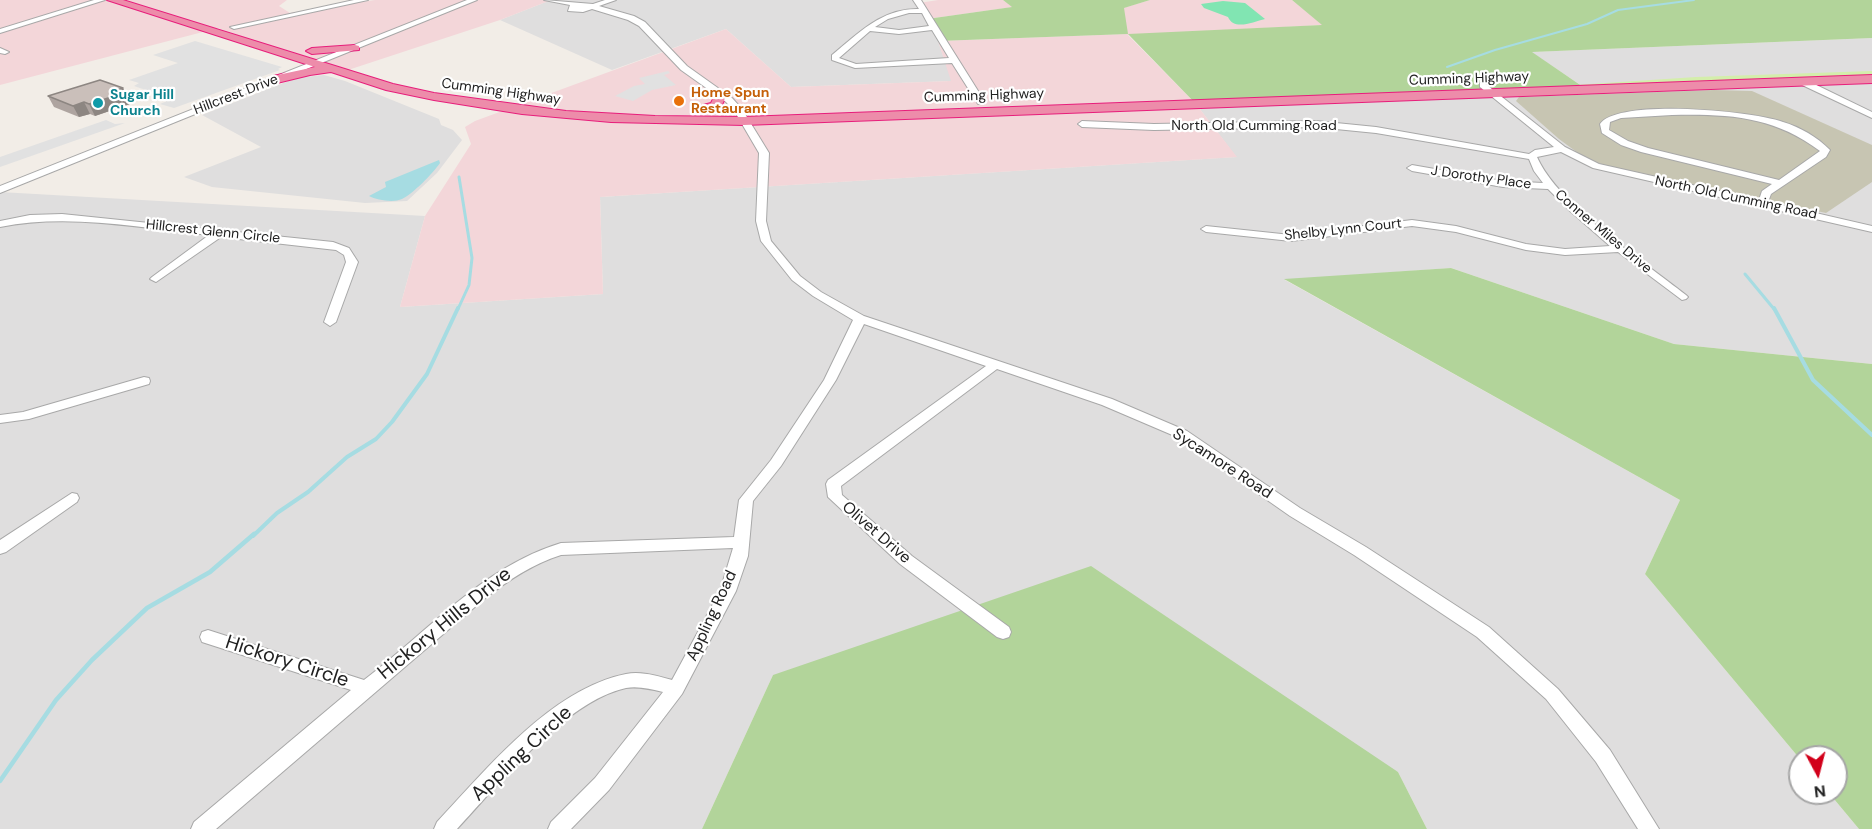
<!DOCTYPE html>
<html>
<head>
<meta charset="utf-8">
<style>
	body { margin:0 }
	#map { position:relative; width:1872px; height:829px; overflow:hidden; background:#f2ede7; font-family:"DM Sans",sans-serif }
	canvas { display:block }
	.north { position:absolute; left:1788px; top:745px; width:60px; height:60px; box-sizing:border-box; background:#fff; border:2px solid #a6a6a6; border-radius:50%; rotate:173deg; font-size:16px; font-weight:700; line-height:24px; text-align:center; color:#212121 }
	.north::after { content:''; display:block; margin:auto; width:21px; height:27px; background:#d2001a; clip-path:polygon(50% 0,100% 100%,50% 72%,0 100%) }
</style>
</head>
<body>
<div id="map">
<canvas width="1872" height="829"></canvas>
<div class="north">N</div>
</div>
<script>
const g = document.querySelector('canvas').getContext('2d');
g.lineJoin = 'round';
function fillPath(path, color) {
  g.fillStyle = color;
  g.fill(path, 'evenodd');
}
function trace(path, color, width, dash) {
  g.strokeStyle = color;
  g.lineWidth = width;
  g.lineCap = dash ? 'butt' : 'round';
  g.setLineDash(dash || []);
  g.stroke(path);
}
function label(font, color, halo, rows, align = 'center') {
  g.font = font + ' "DM Sans",sans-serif';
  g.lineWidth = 4.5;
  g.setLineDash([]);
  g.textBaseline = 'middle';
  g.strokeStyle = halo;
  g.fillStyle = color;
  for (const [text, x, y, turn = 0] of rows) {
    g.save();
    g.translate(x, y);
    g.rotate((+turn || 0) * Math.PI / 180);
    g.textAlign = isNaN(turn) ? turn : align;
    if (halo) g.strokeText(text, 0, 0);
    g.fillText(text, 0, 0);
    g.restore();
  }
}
fillPath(new Path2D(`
	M551,0H918L938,41L952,81L791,87L726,29L612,70L500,20Z
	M1872,38V364L1674,344L1451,268L1285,280L1680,500L1645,574L1800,759V793H1829L1859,829H1427L1398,772L773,675L702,829H0V192L425,216L400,307L603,294L600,197L1236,157L1196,104L1588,90L1531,52Z
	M324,75L345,81L439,119L441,125L453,130L462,140L437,173L407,201L365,203L212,187L184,177L261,147L202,115L296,78Z`), '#dfdede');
fillPath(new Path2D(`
	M0,0H287L279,6L290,13L375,0H551L500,20L342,72L218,28L0,85Z
	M938,0H1003L1013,7L927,19L919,3Z
	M1150,0H1292L1323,25L1128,35L1196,104L1237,157L600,197L603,294L400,307L425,216L471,144L465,127L475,121L726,29L791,87L951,81L938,41L1127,34L1123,8Z`), '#f3d6d9');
fillPath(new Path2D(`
	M1714,90L1752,91L1872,145V182L1826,213L1605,166L1578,153L1559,139L1516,101L1519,97Z`), '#c7c5b2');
fillPath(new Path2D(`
	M1872,71V76L1515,89L1696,77Z`), '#d4eeab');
fillPath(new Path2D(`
	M1003,0H1150L1124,8L1128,34L1322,25L1292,0H1872V38L1532,52L1589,91L1196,104L1128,34L938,41L927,19L1012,7Z
	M1451,268L1674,344L1872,364V829H1859L1829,793H1836V757L1800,759L1645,574L1680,500L1284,279Z
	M1091,566L1398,772L1427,829H702L773,675Z`), '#b2d49a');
fillPath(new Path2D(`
	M1223,1L1245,3L1265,19C1253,22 1234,31 1228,17L1204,8L1201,4Z`), '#81e5b2');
fillPath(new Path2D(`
	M195,41L282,67L278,69L280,70L174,108L160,104L172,99L134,86L139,83L129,80L178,63L153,55Z
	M668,71L670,73L664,75L676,85L652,90L633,101L615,96L634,86L645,84L639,78Z
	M106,120L115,124L125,123L0,167V157Z`), '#e1e1e1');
fillPath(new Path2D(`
	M439,160L440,163C432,174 414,193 402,199C393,203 377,200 369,196L386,187L385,182Z`), '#a6dce2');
trace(new Path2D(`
	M1447,67L1495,50L1587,24L1618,10L1694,0`), '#a6dce2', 2);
trace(new Path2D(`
	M1745,274L1774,309
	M458,309L469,285L472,258L459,177`), '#a6dce2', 3);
trace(new Path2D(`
	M1774,308L1813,380L1872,435
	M253,536L277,513L308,492L347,457L376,439L392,422L427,374L458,308`), '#a6dce2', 4);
trace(new Path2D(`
	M0,781L56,700L92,660L147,608L210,572L254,534`), '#a6dce2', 4.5);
const minor = new Path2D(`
	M94,0H105L0,33V29Z
	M354,0H368L234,29L230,27Z
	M467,0H477L0,193V186Z
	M544,0L593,4L605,0H616L599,6L634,16L645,22L687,66L732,98L742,109L769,153L766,221L771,241L800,276L821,292L864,316L1112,399L1187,431L1300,508L1366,547L1489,627L1558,689L1610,750L1659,829H1638L1596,762L1546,699L1477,637L1354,555L1290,516L1177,437L1102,405L997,369L841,486L842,495L912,556L1009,627L1011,632L1009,637L1003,639L997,637L900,564L828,497L826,484L828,480L986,366L864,324L836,380L781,466L753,501L748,556L736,591L682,694L609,790L571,829H548L551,822L595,778L663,692C651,689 638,686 626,688C566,701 498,785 457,829H434L437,822C487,769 551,689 626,674C641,671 657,676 672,680L720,591L733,548L561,555C532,564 507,581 483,600L216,829H191L194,822L351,690L202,642L200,637L202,632L208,630L364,680C428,632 482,567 561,543L734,537L739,500L771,460L824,380L853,320L813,296L792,280L761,241L756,221L759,153L735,112L726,102L681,70L639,26L628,20L592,9L583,12L568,11L570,5Z
	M913,0H921L985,102L984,104H978L952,63L855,68L832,60V55C859,33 882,8 919,9ZM909,13H922L929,26L899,30L875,27L888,19ZM932,30L949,58L856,64L839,58L870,31L899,34Z
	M0,48L9,52L5,54L0,53Z
	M1800,80H1806L1872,112V118L1800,84Z
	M1483,82L1565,147L1599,164L1759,200L1762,191L1772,184L1641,152L1621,145L1602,133L1600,124C1618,98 1753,111 1783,122C1800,127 1817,137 1830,150L1826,157L1771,194L1768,202L1872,226V232L1593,168L1561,152L1537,157C1558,205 1643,261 1686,295L1688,297L1686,299L1682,300L1618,252L1565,255L1526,250L1456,232L1412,226L1291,241L1206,232L1201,229L1206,226L1291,235L1412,220L1456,226L1526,244L1565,249L1610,246L1570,211L1548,189L1503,187L1412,171L1407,168L1412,165L1503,181L1543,183L1534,171L1529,159L1376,133L1316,127L1154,130L1082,127L1078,124L1082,121L1154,124L1316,121L1376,127L1529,154L1535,150L1554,147L1480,87V83ZM1672,115C1729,114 1773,116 1820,151L1779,180L1648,148L1628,141L1609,130L1610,122L1621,118Z
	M62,214L333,242L349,248L358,262L336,322L330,326L324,322L346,262L344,255L336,250L221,237L156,282L150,279L152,277L209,235C140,228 69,213 0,227V221L30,215Z
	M144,377L149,378L150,381L149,384L29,419L0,423V415L23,412Z
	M72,493L77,494L79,498L77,502L6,552L0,554V540Z`);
const highway = new Path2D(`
	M107,0H123L393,84L434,93L566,111L655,116L744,117L1872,75V83L744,125L611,122L522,114L434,100L386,90L331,72L310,75L277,83L271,79L273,76L315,67Z
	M355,45L359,46V50L312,54L306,51L312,48Z
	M721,90L727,94L720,109L695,113L693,110L695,107L711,103L717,91Z`);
trace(minor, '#a8a8a8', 2);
trace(highway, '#e71e7b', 2);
fillPath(minor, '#fff');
fillPath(highway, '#ed8caa');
fillPath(new Path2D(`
	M123,88L130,104L95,116L90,114L79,117L54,107L48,96Z`), '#aea4a0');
fillPath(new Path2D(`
	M123,88L130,104L95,116L89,104Z
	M84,102L90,114L79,117L73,106Z`), '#8d8682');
const building = new Path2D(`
	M100,80L123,88L117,90L124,93L89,104L84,102L73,106L48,96Z`);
fillPath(building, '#cabfba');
trace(building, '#8d8682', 1.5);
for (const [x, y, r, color] of [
	[679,101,6,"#e8710a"],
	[98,103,6,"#0f9aa8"]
]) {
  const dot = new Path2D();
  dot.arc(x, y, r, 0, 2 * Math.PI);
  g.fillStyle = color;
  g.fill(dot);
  trace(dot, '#fff', 2);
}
label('14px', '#212121', '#fff', [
	["Cumming Highway",1469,79,-2],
	["Cumming Highway",501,92,8],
	["Hillcrest Drive",236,95,-21],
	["Cumming Highway",984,96,-2],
	["North Old Cumming Road",1254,126],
	["J Dorothy Place",1481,178,8],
	["North Old Cumming Road",1736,198,12],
	["Shelby Lynn Court",1343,230,-6],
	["Hillcrest Glenn Circle",213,232,6],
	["Conner Miles Drive",1603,232,40]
]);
label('bold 14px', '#c56008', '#fff', [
	["Home Spun",691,93],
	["Restaurant",691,109]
], 'left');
label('bold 14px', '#0d838f', '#fff', [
	["Sugar Hill",110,95],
	["Church",110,111]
], 'left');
label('16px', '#212121', '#fff', [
	["Sycamore Road",1222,464,33],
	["Olivet Drive",876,533,41],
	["Appling Road",712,616,-65]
]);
label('20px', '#212121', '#fff', [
	["Hickory Hills Drive",445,624,-39],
	["Hickory Circle",287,662,18],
	["Appling Circle",522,754,-43]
]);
</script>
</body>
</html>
